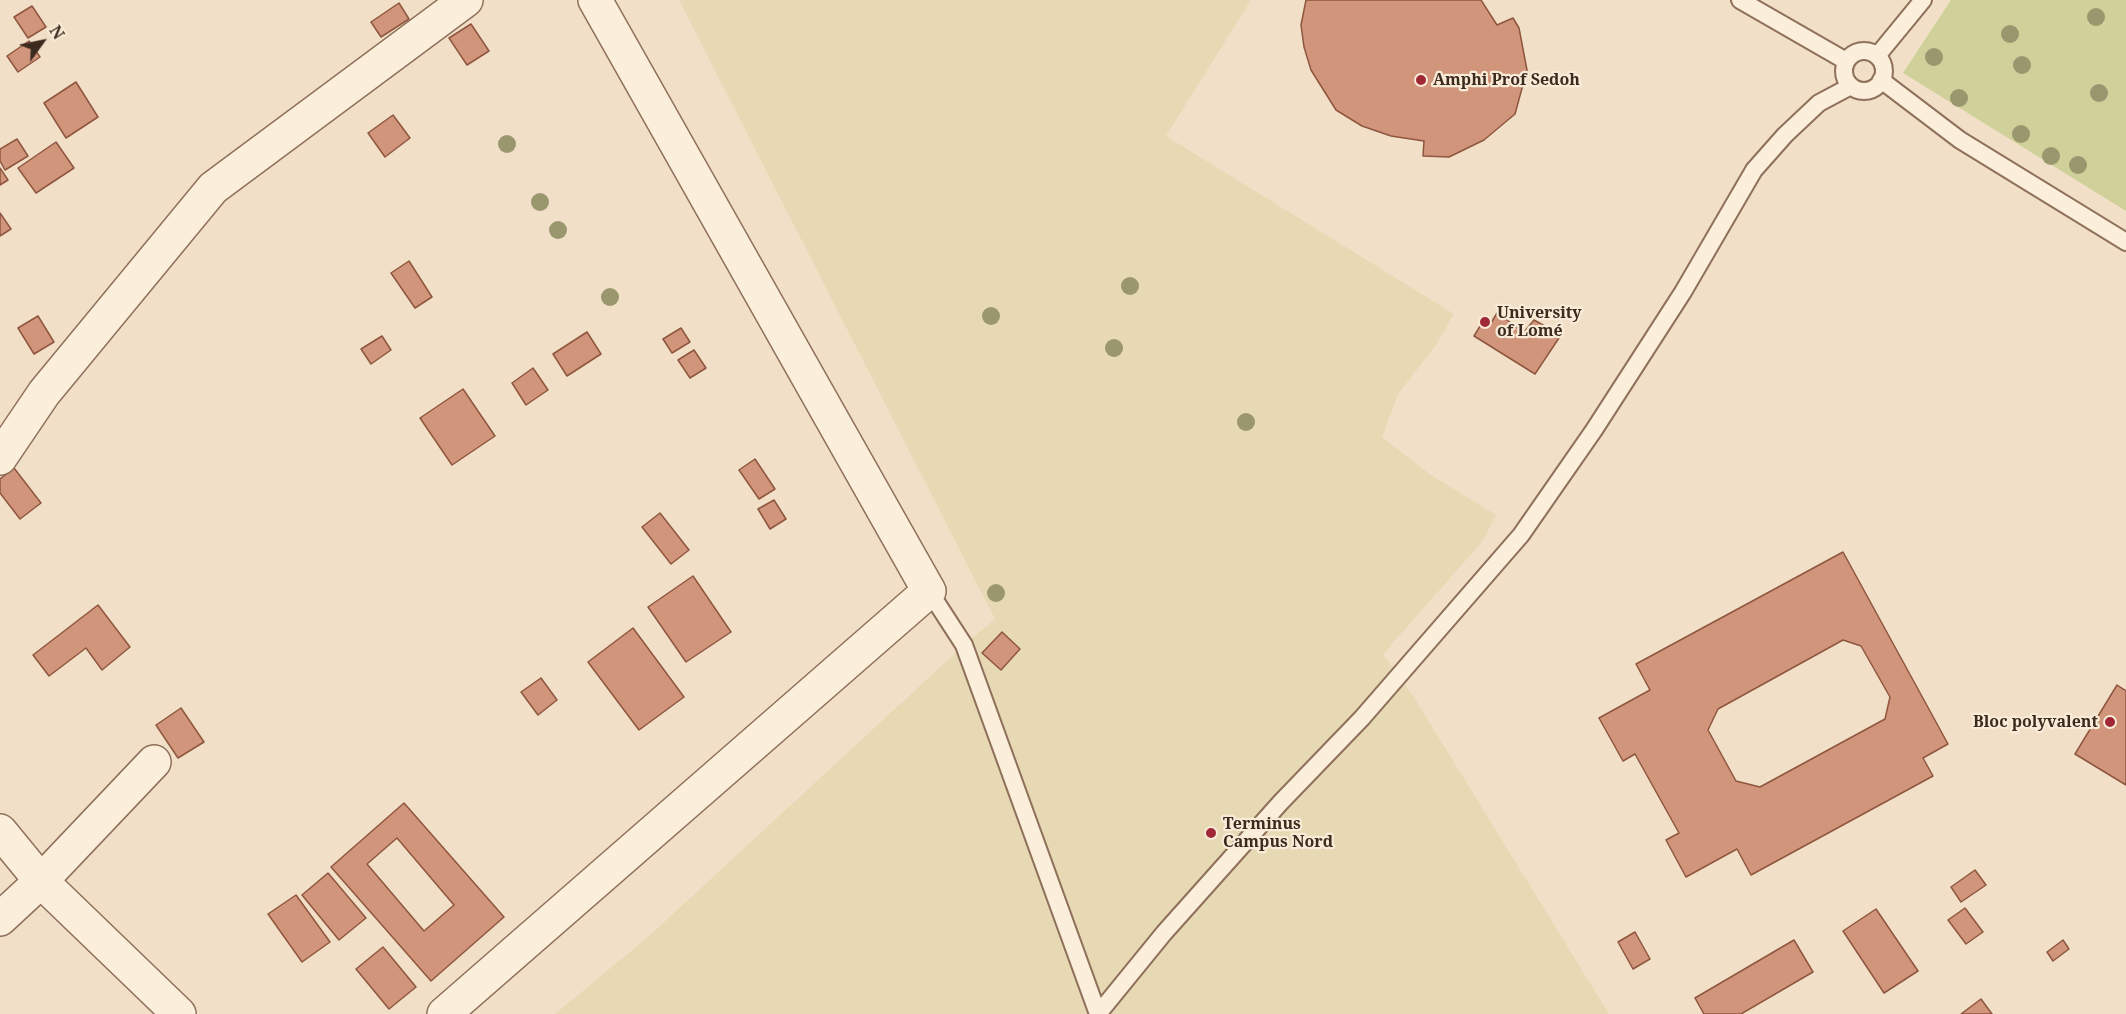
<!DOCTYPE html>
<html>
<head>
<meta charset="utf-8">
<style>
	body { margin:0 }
	#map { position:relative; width:2126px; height:1014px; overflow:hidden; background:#f1e0c7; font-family:"Noto Serif",serif }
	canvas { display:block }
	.north { position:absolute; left:12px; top:12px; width:60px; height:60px; -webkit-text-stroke:4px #f8ebd7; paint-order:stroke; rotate:57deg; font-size:16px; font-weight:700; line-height:24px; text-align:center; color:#3d2a1f }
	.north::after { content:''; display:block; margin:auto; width:21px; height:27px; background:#3d2a1f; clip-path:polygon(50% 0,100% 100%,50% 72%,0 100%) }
</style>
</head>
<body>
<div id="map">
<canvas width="2126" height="1014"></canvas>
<div class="north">N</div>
</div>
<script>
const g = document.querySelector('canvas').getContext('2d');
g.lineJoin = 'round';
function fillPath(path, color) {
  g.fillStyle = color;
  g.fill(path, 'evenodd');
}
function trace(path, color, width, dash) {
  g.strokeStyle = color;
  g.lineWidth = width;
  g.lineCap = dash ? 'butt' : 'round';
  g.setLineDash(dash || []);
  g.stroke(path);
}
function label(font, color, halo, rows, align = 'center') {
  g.font = font + ' "Noto Serif",serif';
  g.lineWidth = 4.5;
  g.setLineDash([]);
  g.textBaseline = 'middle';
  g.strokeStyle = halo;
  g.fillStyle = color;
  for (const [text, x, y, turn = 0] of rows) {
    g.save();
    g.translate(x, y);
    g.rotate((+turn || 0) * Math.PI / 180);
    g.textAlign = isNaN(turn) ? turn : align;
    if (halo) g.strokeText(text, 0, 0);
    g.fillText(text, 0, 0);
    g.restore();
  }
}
fillPath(new Path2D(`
	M679,0H1251L1166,136L1454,314L1436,345L1398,394L1382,437L1431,475L1496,515L1482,542L1383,654L1415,699L1609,1014H555L648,937L964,645L995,619Z`), '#e7d9b4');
fillPath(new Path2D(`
	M1951,0H2126V211L1903,73Z`), '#d0d09a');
const building = new Path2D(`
	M1306,0H1481L1497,25L1513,18L1519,28L1527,70L1515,114L1484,140L1449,157L1423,156L1424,141L1391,136L1362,126L1336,110L1311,70L1304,47L1301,25Z
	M399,3L409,19L381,37L371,22Z
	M32,6L46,27L28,38L14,17Z
	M471,24L489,51L467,65L449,38Z
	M29,41L40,57L18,72L7,56Z
	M76,82L98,117L66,138L44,103Z
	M393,115L410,138L385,157L368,133Z
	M17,139L28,156L5,170L0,161V149Z
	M56,142L74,168L36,193L18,168Z
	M0,168L8,180L0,185Z
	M0,213L11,229L0,236Z
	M409,261L432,297L415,308L391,273Z
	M1497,313L1524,332L1534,320L1561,335L1535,374L1474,336L1485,318L1491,323Z
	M38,316L54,342L34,354L18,328Z
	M681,328L690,342L672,353L663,339Z
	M587,332L601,354L567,376L553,354Z
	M382,336L391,350L371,364L361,349Z
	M694,350L706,368L690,378L678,360Z
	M533,368L548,390L526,405L512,383Z
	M463,389L495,436L452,465L420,418Z
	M755,459L775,489L759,499L739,470Z
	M14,468L41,503L20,519L0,493V479Z
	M774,500L786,519L770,529L758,509Z
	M660,513L689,550L671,564L642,527Z
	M1843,552L1948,744L1923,758L1933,776L1751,875L1737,849L1686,877L1666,840L1679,833L1635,754L1623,761L1599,718L1650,690L1636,664ZM1843,640L1861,646L1890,697L1885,719L1760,787L1736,781L1708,730L1718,709Z
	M693,576L731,632L686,662L648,607Z
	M98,605L130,647L102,670L86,648L49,676L33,655Z
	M633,628L684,697L639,730L588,662Z
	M1002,632L1020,649L1001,670L982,653Z
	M541,678L557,700L538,715L521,692Z
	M2117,685L2126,691V785L2075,754Z
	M181,708L204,742L178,758L156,725Z
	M404,803L504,917L431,981L331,867ZM397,838L454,905L424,931L367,864Z
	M1975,870L1986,885L1961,902L1951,887Z
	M328,873L366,918L339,940L302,895Z
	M296,895L330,942L302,962L268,914Z
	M1965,908L1983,932L1966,944L1948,920Z
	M1876,909L1918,971L1884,993L1843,931Z
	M1635,932L1650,959L1633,969L1618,942Z
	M1794,940L1813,972L1741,1014H1704L1695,998Z
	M2063,940L2069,949L2053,961L2047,952Z
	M383,947L416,987L389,1009L356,969Z
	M1981,999L1992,1014H1961Z`);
fillPath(building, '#d1957b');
trace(building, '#8f563f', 1.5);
const service = new Path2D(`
	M1740,0L1846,61
	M1844 71a20 20 0 1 1 40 0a20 20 0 1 1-40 0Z
	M1877,56L1923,0
	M1881,80L1960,140L2126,242
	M929,591L964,645L1098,1014
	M1098,1014L1164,933L1281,802L1362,718L1521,535L1594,430L1683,292L1754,170L1785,135L1819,103L1851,86`);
const minor = new Path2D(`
	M0,458L44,393L213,188L466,0
	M0,831L41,881L179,1014
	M0,919L41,881L154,762
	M444,1014L929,591L595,0`);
trace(service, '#8e705b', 20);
trace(minor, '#8e705b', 36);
trace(service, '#fbeedb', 16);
trace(minor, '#fbeedb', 33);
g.fillStyle = '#9a976e';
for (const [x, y] of [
	[2096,17],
	[2010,34],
	[1934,57],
	[2022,65],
	[2099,93],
	[1959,98],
	[2021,134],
	[507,144],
	[2051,156],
	[2078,165],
	[540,202],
	[558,230],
	[1130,286],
	[610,297],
	[991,316],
	[1114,348],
	[1246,422],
	[996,593]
]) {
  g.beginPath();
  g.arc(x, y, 9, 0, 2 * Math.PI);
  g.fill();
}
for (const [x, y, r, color] of [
	[1421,80,6,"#a02736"],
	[1485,322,6,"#a02736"],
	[2110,722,6,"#a02736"],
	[1211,833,6,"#a02736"]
]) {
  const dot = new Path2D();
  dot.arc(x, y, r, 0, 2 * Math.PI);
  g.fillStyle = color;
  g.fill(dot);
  trace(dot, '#f8ebd7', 2);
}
label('bold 16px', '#3d2a1f', '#f8ebd7', [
	["Amphi Prof Sedoh",1433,80],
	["University",1497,313],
	["of Lomé",1497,331],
	["Bloc polyvalent",2098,722,"right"],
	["Terminus",1223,824],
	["Campus Nord",1223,842]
], 'left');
</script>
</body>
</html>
